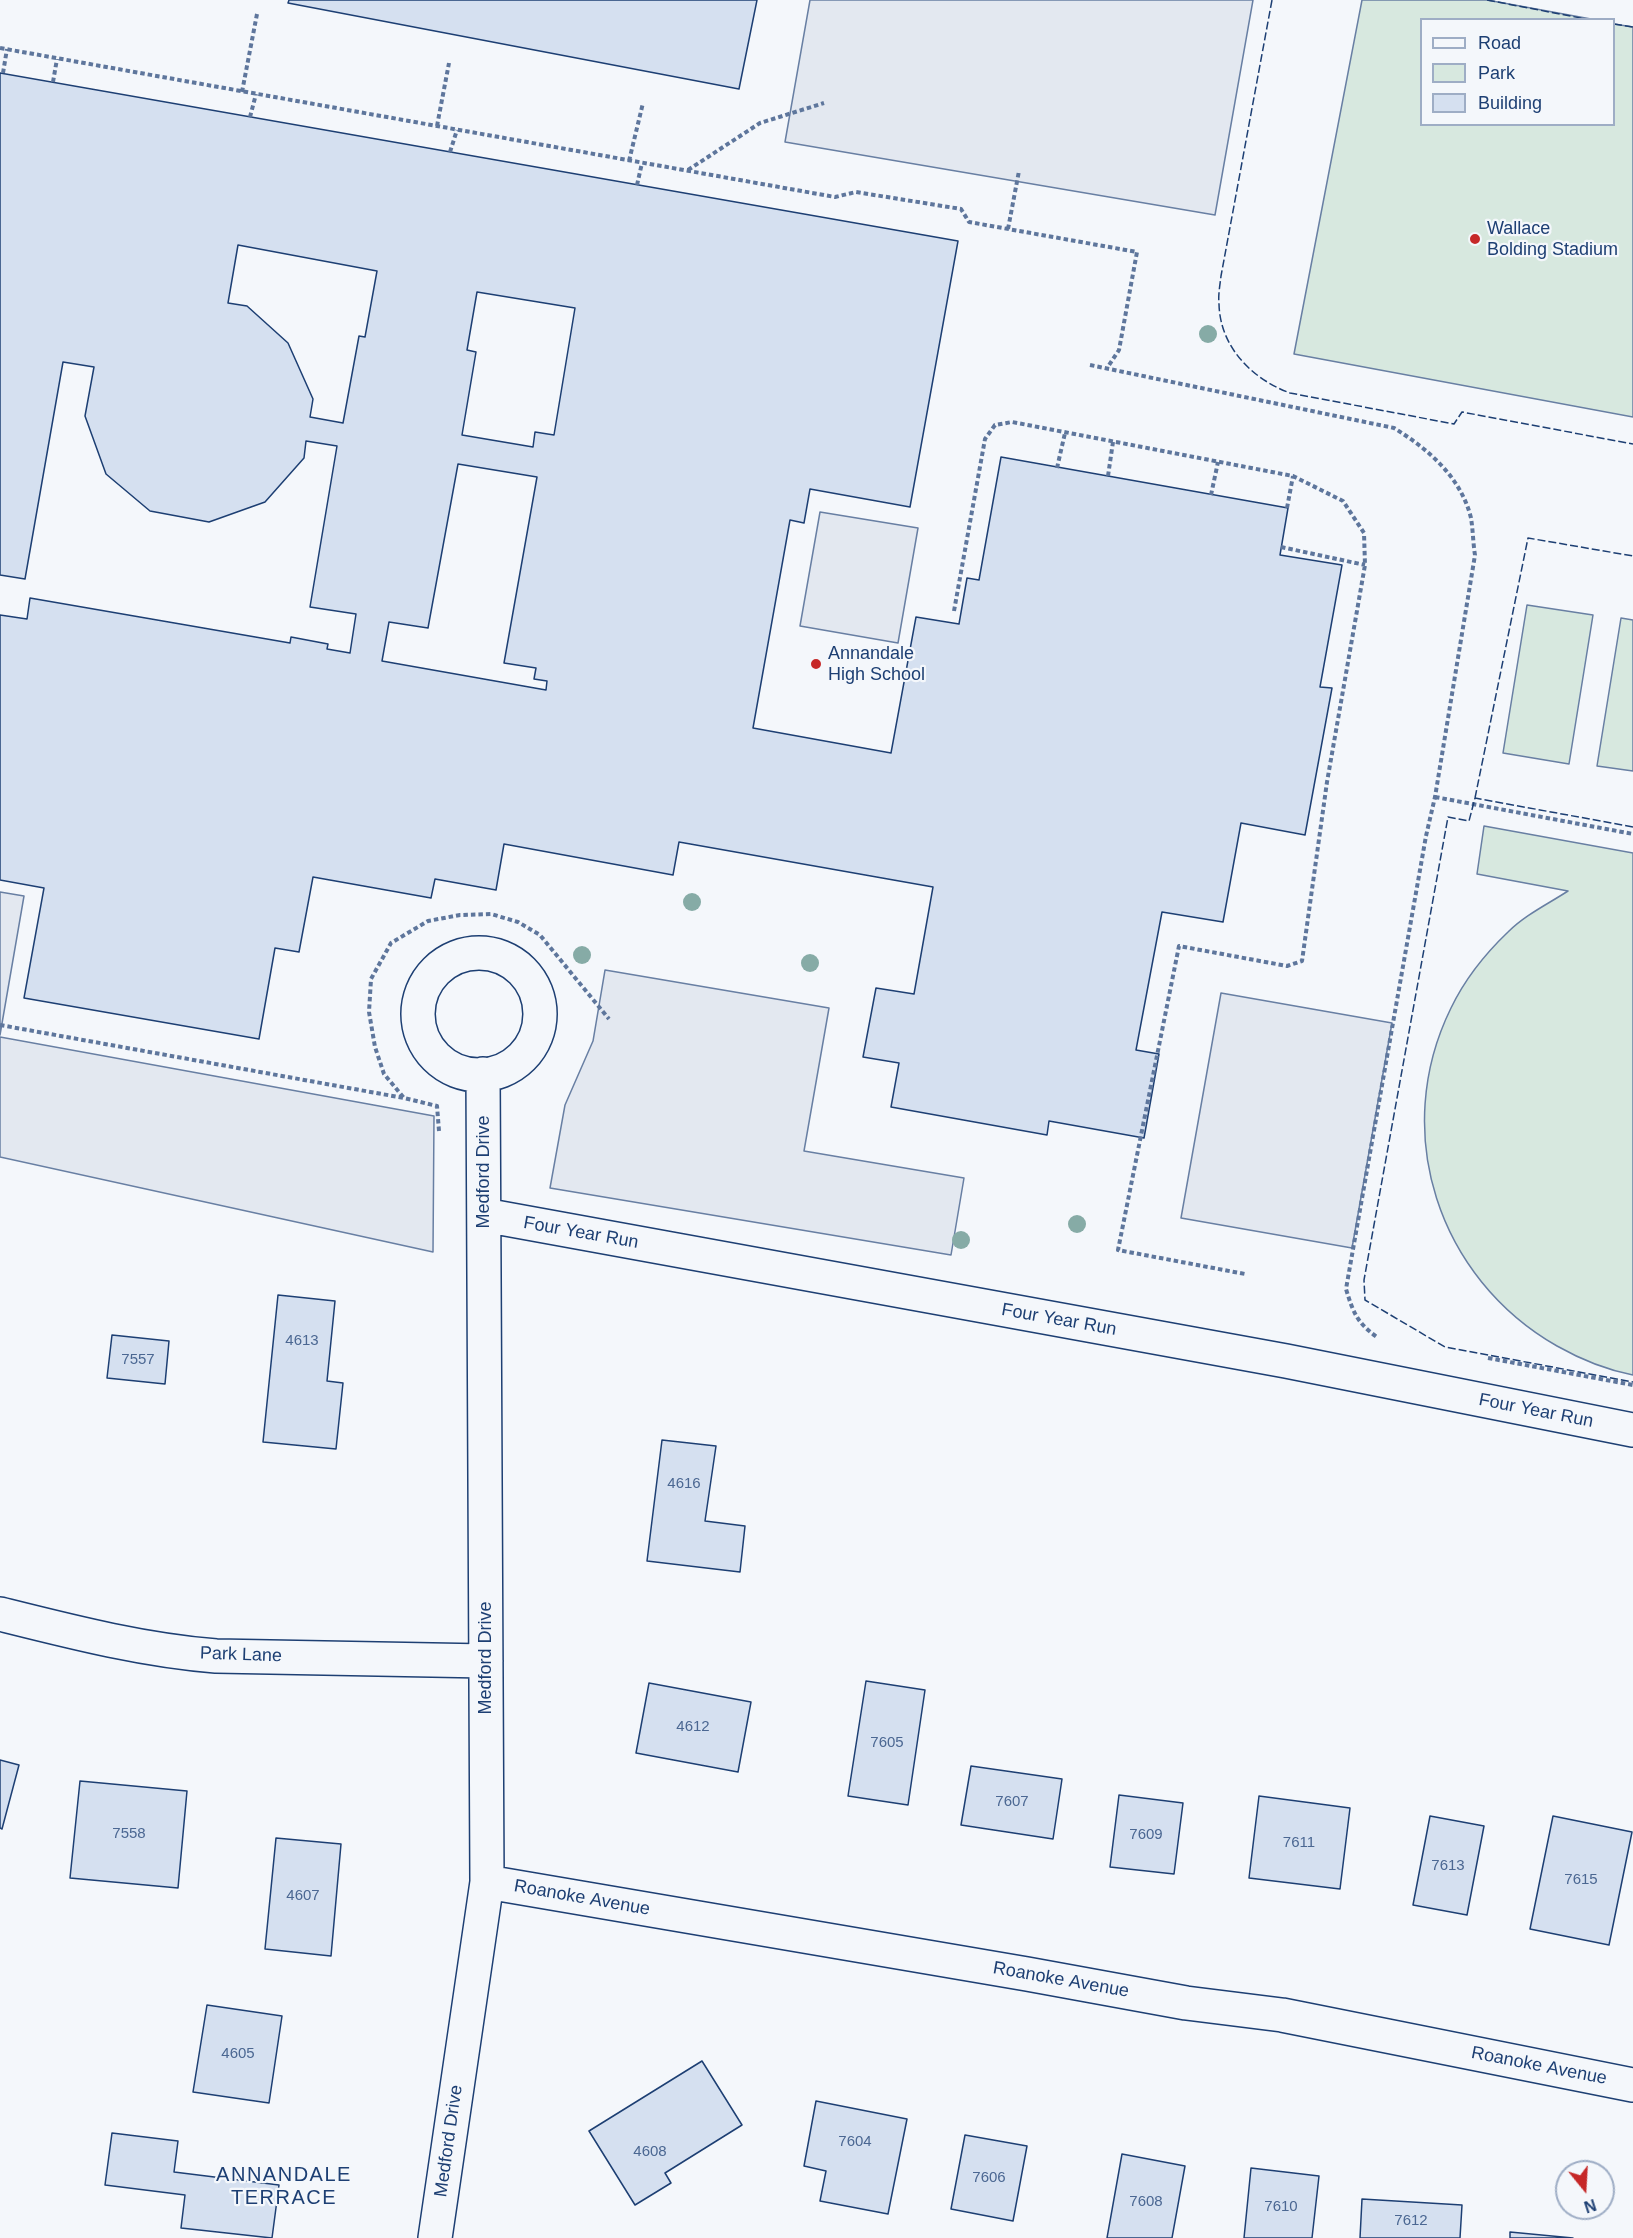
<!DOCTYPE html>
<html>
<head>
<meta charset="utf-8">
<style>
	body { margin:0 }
	#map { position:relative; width:1633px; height:2238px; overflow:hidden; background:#f4f7fb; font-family:Arial,sans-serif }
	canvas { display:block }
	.legend { position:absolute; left:1420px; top:18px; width:195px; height:108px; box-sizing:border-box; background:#f4f7fb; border:2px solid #9eadc5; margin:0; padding:8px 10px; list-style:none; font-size:18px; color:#1d3f73 }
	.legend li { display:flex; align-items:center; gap:12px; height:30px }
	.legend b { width:30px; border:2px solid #9eadc5 }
	.north { position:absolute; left:1555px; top:2160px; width:60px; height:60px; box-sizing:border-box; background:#f4f7fb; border:2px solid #9eadc5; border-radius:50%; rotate:162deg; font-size:16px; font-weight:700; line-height:24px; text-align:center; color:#1d3f73 }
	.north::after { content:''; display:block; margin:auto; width:21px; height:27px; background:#c62828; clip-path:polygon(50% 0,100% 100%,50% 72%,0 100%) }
</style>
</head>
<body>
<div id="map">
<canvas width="1633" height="2238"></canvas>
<ul class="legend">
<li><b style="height:8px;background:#f4f7fb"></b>Road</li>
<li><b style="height:16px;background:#d7e8df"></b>Park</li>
<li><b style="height:16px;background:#d5e0f0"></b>Building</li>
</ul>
<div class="north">N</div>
</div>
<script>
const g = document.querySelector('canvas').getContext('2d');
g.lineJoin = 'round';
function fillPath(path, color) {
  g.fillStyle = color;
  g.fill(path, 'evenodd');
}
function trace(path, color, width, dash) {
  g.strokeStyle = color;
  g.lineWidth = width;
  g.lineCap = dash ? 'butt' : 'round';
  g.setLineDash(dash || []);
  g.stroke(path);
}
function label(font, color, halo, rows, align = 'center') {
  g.font = font + ' Arial,sans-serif';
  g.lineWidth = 4.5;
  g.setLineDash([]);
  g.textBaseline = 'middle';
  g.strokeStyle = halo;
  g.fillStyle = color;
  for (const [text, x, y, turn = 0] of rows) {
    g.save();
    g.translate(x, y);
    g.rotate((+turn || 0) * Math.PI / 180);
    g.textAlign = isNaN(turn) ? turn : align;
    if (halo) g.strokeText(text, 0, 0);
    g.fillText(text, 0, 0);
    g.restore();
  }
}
const green = new Path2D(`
	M1362,0H1487L1591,19L1422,20V124H1614V24L1633,27V417L1294,354Z
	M1527,605L1593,615L1569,764L1503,753Z
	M1621,618L1633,620V771L1597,766Z
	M1484,826L1633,853V1375C1607,1370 1580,1359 1557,1346C1438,1278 1390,1132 1451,1008C1464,981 1486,953 1508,932C1525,915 1548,904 1568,891L1477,874Z`);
fillPath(green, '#d7e8df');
trace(green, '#687fa3', 1.5);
const parking = new Path2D(`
	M810,0H1253L1215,215L785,142Z
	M820,512L918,528L898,643L800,626Z
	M0,892L24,896L0,1035Z
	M605,970L829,1008L804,1151L964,1178L951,1255L550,1188L565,1105L593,1041Z
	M1221,993L1392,1023L1352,1248L1181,1218Z
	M0,1037L434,1116L433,1252L0,1157Z`);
fillPath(parking, '#e3e8f0');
trace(parking, '#687fa3', 1.5);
const building = new Path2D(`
	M289,0H757L739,89L288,3Z
	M0,73L958,241L910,507L810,489L804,523L790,520L753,728L891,753L916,617L959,624L967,578L979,580L1001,457L1288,508L1280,555L1342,565L1320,687L1332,688L1305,835L1241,823L1223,922L1162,912L1136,1050L1159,1054L1144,1138L1049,1121L1047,1135L891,1107L899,1063L863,1057L876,988L914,994L933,887L679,842L673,875L504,844L496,890L435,879L431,898L313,877L299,952L275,948L259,1039L24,998L44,888L0,880V615L27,619L30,598L290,643L291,637L328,644L327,649L350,653L356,614L310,607L337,446L306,441L304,458L265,502L209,522L150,511L106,474L85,416L94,367L63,362L25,579L0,575ZM238,245L377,271L365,337L359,336L343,423L310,417L313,399L288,343L247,306L228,303ZM477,292L575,308L554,435L535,432L533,447L462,435L476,352L467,350ZM458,464L537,477L504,663L536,668L534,679L547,681L546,690L382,661L389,622L428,628Z
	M278,1295L335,1301L327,1381L343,1383L336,1449L263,1442Z
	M112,1335L169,1341L165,1384L107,1378Z
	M662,1440L716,1446L705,1521L745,1526L740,1572L647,1561Z
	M866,1681L925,1690L908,1805L848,1796Z
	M649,1683L751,1702L738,1772L636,1753Z
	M0,1760L19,1765L2,1829L0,1828Z
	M971,1766L1062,1779L1053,1839L961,1825Z
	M80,1781L187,1791L178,1888L70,1878Z
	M1119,1795L1183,1803L1174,1874L1110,1867Z
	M1259,1796L1350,1808L1340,1889L1249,1878Z
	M1430,1816L1484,1826L1467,1915L1413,1905Z
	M1553,1816L1632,1832L1609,1945L1530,1929Z
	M276,1838L341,1844L331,1956L265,1949Z
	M207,2005L282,2016L269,2103L193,2092Z
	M702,2061L742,2125L665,2173L671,2183L635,2205L589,2131Z
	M816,2101L907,2119L888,2214L820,2201L826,2171L804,2166Z
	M112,2133L178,2141L174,2172L279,2185L272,2238L181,2228L185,2195L105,2185Z
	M965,2135L1027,2146L1013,2221L951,2209Z
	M1122,2154L1185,2166L1172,2238H1107Z
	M1251,2168L1319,2176L1312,2238H1244Z
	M1362,2199L1462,2205L1460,2238H1360Z
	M1510,2232L1573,2238H1510Z`);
fillPath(building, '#d5e0f0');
trace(building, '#1d3f73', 1.5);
const minor = new Path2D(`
	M418 1014a61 61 0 1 1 122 0a61 61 0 1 1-122 0Z
	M484,1215L1286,1361L1633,1430
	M0,1614C72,1632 142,1650 216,1656L486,1661
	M487,1882L1027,1974L1186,2003L1282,2015L1633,2085
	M435,2238L487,1882L483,1074`);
trace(minor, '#1d3f73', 36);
trace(new Path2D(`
	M0,48L835,197L856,192L961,209L969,222L1137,252L1119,350L1107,368
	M3,73L7,49
	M53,82L57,59
	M242,92L257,14
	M250,117L256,94
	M437,126L449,63
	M450,152L457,130
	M629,161L643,103
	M688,170L760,123L824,103
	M637,185L642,163
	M1008,229L1019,171
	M1090,365L1394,428C1428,449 1461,477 1471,518C1473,530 1473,543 1475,555L1435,797L1426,836L1346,1289C1353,1312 1357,1323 1377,1337
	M1057,468L1065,433
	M1108,476L1113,442
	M1211,495L1218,462
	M1287,508L1293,476
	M1281,547L1365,565
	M954,611L985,439L995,425L1012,422L1293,476L1343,501L1364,533L1365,565L1327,782L1302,961L1287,966L1179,946L1118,1250L1245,1274
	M1435,797L1633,834
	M0,1025L404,1098
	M439,1131L437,1106L404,1098L384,1074L375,1047L369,1012L371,979L391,943L428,921L460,915L491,914L518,922L540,935L609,1019
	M1488,1358L1633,1385`), '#5e769c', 4, [4.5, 3]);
trace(minor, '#f4f7fb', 33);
trace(new Path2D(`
	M1272,0L1221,276C1220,285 1218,295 1219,304C1220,347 1252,379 1290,393L1454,424L1462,412L1633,444
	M1487,0L1591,20
	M1614,24L1633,27
	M1475,798L1528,538L1633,556
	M1633,827L1475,798L1469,821L1448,817L1364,1280L1365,1300L1445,1347L1633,1382`), '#1d3f73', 1.5, [8, 3]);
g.fillStyle = '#86aba6';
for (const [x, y] of [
	[1208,334],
	[692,902],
	[582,955],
	[810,963],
	[1077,1224],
	[961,1240]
]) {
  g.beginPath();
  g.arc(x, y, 9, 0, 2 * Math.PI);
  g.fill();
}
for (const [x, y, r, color] of [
	[1475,239,6,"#c62828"],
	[816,664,6,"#c62828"]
]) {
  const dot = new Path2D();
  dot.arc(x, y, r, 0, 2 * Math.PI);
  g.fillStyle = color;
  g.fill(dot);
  trace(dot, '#f4f7fb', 2);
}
label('15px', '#4b6792', null, [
	["4613",302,1341],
	["7557",138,1360],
	["4616",684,1484],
	["4612",693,1727],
	["7605",887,1743],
	["7607",1012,1802],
	["7558",129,1834],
	["7609",1146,1835],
	["7611",1299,1843],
	["7613",1448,1866],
	["7615",1581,1880],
	["4607",303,1896],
	["4605",238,2054],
	["7604",855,2142],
	["4608",650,2152],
	["7606",989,2178],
	["7608",1146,2202],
	["7610",1281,2207],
	["7612",1411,2221]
]);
label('18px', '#1d3f73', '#f4f7fb', [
	["Wallace",1487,229],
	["Bolding Stadium",1487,250],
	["Annandale",828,654],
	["High School",828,675]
], 'left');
label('18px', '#1d3f73', '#f4f7fb', [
	["Medford Drive",484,1172,-90],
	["Four Year Run",581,1233,10],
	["Four Year Run",1059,1320,10],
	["Four Year Run",1536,1411,11],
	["Park Lane",241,1655,2],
	["Medford Drive",486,1658,-90],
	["Roanoke Avenue",582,1898,10],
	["Roanoke Avenue",1061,1980,10],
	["Roanoke Avenue",1539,2066,11],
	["Medford Drive",449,2141,-82]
]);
g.letterSpacing = '1.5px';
label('20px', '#1d3f73', '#f4f7fb', [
	["ANNANDALE",284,2175],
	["TERRACE",284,2198]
]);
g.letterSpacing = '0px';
</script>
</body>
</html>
